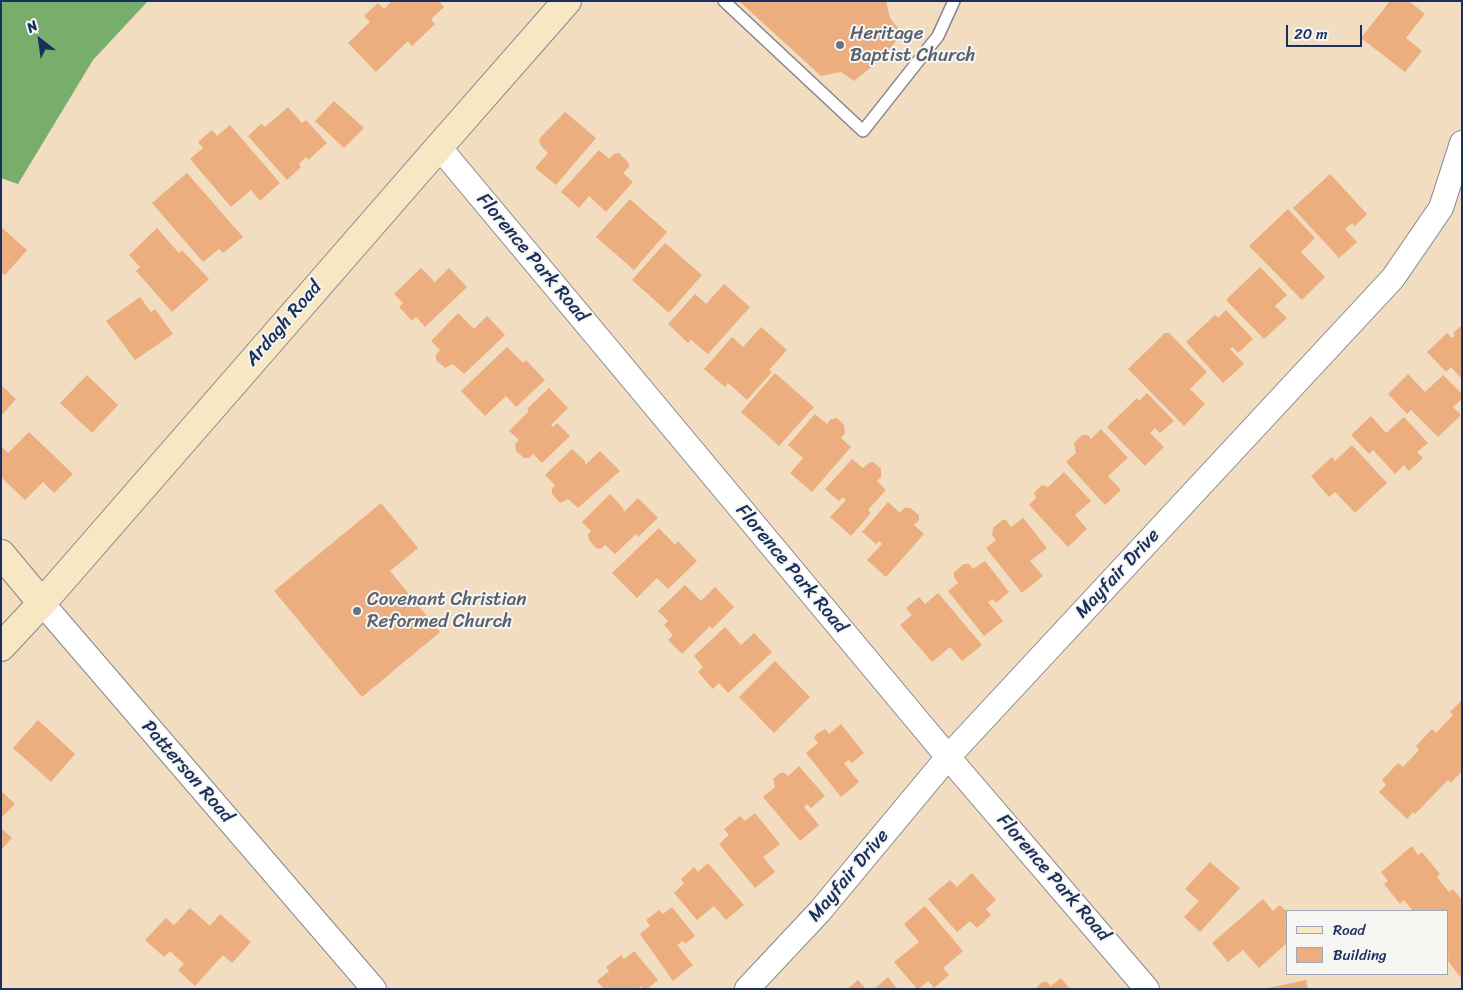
<!DOCTYPE html>
<html>
<head>
<meta charset="utf-8">
<style>
	body { margin:0 }
	#map { position:relative; width:1463px; height:990px; overflow:hidden; background:#f2ddc0; font-family:Sriracha,sans-serif }
	canvas { display:block }
	.frame { position:absolute; inset:0; border:2px solid #1b2f5e; pointer-events:none }
	.legend { position:absolute; left:1286px; top:910px; width:162px; height:65px; box-sizing:border-box; background:#f6f6f2; border:1px solid #9ea6b7; margin:0; padding:6px 9px; list-style:none; font-size:15px; color:#1b2f5e }
	.legend li { display:flex; align-items:center; gap:10px; height:25px }
	.legend b { width:25px; border:1px solid #9ea6b7 }
	.north { position:absolute; left:15px; top:15px; width:50px; height:50px; -webkit-text-stroke:4px #f6f6f2; paint-order:stroke; rotate:330deg; font-size:14px; font-weight:700; line-height:20px; text-align:center; color:#1b2f5e }
	.north::after { content:''; display:block; margin:auto; width:18px; height:22px; background:#1b2f5e; clip-path:polygon(50% 0,100% 100%,50% 72%,0 100%) }
	.scale { position:absolute; left:1286px; top:25px; width:76px; height:22px; box-sizing:border-box; border:2px solid #1b2f5e; border-top:0; padding-left:6px; font-size:15px; line-height:18px; white-space:nowrap; color:#1b2f5e; -webkit-text-stroke:4px #f6f6f2; paint-order:stroke }
</style>
</head>
<body>
<div id="map">
<canvas width="1463" height="990"></canvas>
<div class="frame"></div>
<ul class="legend">
<li><b style="height:6px;background:#f8e7c3"></b>Road</li>
<li><b style="height:14px;background:#ecae7f"></b>Building</li>
</ul>
<div class="north">N</div>
<div class="scale">20 m</div>
</div>
<script>
const g = document.querySelector('canvas').getContext('2d');
g.lineJoin = 'round';
function fillPath(path, color) {
  g.fillStyle = color;
  g.fill(path, 'evenodd');
}
function trace(path, color, width, dash) {
  g.strokeStyle = color;
  g.lineWidth = width;
  g.lineCap = dash ? 'butt' : 'round';
  g.setLineDash(dash || []);
  g.stroke(path);
}
function label(font, color, halo, rows, align = 'center') {
  g.font = font + ' Sriracha,sans-serif';
  g.lineWidth = 4;
  g.setLineDash([]);
  g.textBaseline = 'middle';
  g.strokeStyle = halo;
  g.fillStyle = color;
  for (const [text, x, y, turn = 0] of rows) {
    g.save();
    g.translate(x, y);
    g.rotate((+turn || 0) * Math.PI / 180);
    g.textAlign = isNaN(turn) ? turn : align;
    if (halo) g.strokeText(text, 0, 0);
    g.fillText(text, 0, 0);
    g.restore();
  }
}
fillPath(new Path2D(`
	M1,1H148L93,60L18,184L1,178Z`), '#78ae6b');
fillPath(new Path2D(`
	M392,1H439L444,7L431,19L435,24L412,46L408,41L376,72L348,43L370,22L364,16L378,3L384,9Z
	M739,1H886L890,18L902,33L883,58L854,81L841,72L821,76Z
	M1390,1H1409L1425,14L1406,38L1422,51L1405,72L1361,38Z
	M334,101L364,128L344,148L315,121Z
	M288,107L302,123L306,120L327,143L308,160L306,157L299,164L301,167L287,180L248,136L261,124L265,127Z
	M565,112L596,138L556,185L535,168L548,153L541,146L539,139Z
	M230,125L280,183L260,201L251,190L231,207L190,159L203,148L198,142L212,130L217,136Z
	M599,150L609,159L614,154L619,153L628,162L629,167L623,173L633,182L606,212L589,196L579,208L561,192Z
	M187,173L243,237L223,253L219,249L203,262L152,203Z
	M1330,174L1367,214L1355,226L1352,223L1345,229L1357,242L1339,258L1293,208Z
	M630,199L667,232L634,270L596,237Z
	M1288,209L1315,238L1301,252L1325,277L1302,300L1249,246Z
	M1,227L27,250L5,275L1,272Z
	M157,228L179,253L182,250L209,279L172,312L136,271L140,267L129,255Z
	M665,243L702,275L669,313L632,280Z
	M1260,267L1287,295L1275,306L1287,318L1264,339L1226,300Z
	M421,268L433,280L434,283L449,268L467,287L425,327L416,317L412,321L399,307L403,303L394,294Z
	M724,284L750,307L708,354L691,340L688,343L668,324L695,294L706,304Z
	M140,297L151,312L155,309L173,334L135,360L106,321Z
	M1226,310L1253,339L1238,353L1233,347L1230,349L1244,364L1223,383L1186,342L1215,315L1218,318Z
	M458,313L474,329L487,316L505,335L464,374L453,364L445,368L436,360V355L440,350L431,341Z
	M1462,325V379L1451,367L1446,372L1427,352L1447,333L1452,338L1455,336L1453,333Z
	M761,327L787,350L769,370L772,372L747,400L728,383L725,387L704,369L732,337L743,347Z
	M1165,333H1169L1207,372L1190,389L1205,404L1184,426L1128,369Z
	M507,347L523,363L526,360L545,380L516,407L506,396L485,416L461,391Z
	M775,373L814,407L779,446L741,412Z
	M1408,374L1425,392L1443,375L1462,394V399L1453,407L1461,415L1438,437L1411,410L1407,414L1388,394Z
	M87,375L118,405L92,433L60,403Z
	M1,385L16,399L1,416Z
	M549,388L568,408L551,425L553,427L557,423L570,436L542,463L533,454L529,458H524L516,451L515,444L519,440L509,431L529,411L527,409Z
	M1147,393L1174,421L1160,433L1155,428L1150,433L1164,447L1145,466L1107,427L1137,398L1139,401Z
	M815,414L827,424L831,419L837,418L844,425L845,433L841,438L851,447L812,492L790,473L803,458L788,445Z
	M1371,416L1386,433L1404,417L1428,443L1417,452L1423,458L1409,471L1404,465L1395,474L1373,450L1369,454L1351,435Z
	M1101,429L1128,458L1108,476L1121,490L1105,505L1066,462L1076,453L1074,443L1082,435H1088L1091,439Z
	M29,432L73,474L54,493L43,482L25,500L1,477V446L8,453Z
	M1352,445L1387,483L1355,513L1335,492L1329,497L1311,476L1332,457L1335,461Z
	M572,449L585,461V465L600,451L620,471L578,508L568,499L560,503L552,494V489L555,485L545,475Z
	M852,459L863,468L869,463L873,462L881,469V477L877,481L886,490L868,510L871,513L851,536L830,517L846,500L843,497L839,501L825,489Z
	M1064,472L1091,501L1075,515L1087,529L1068,547L1029,505L1036,498L1034,493L1042,485L1048,487Z
	M610,494L623,508L624,512L638,498L658,518L638,537L636,534L615,554L605,545L601,549L596,548L589,540L588,535L591,531L582,522Z
	M888,502L900,513L904,508H910L919,515V520L914,525L924,534L886,577L867,560L882,544L879,541L876,544L862,532Z
	M381,503L418,548L390,571L440,632L362,697L274,591Z
	M1023,518L1047,548L1030,561L1043,576L1022,593L986,548L996,540L992,535L993,528L1002,520H1006L1011,527Z
	M659,528L675,545L678,541L697,561L668,589L657,578L637,598L612,573Z
	M985,561L1009,592L996,603L993,599L988,602L1003,621L984,636L948,591L958,583L954,577V572L964,564H969L973,569Z
	M685,585L701,601L715,587L734,607L712,629L710,626L682,654L668,640L673,635L664,625L668,621L658,611Z
	M938,593L982,645L962,661L950,647L932,662L900,625L912,615L906,608L919,597L925,604Z
	M725,627L741,645L754,633L772,652L728,693L719,683L713,689L698,672L703,667L694,656Z
	M775,661L810,697L774,733L739,697Z
	M1462,700V771L1451,783L1448,780L1415,814L1413,812L1407,819L1379,792L1386,785L1382,780L1398,763L1403,767L1419,750L1416,746L1432,729L1436,733L1453,715L1450,712Z
	M38,720L75,754L51,782L13,748Z
	M841,724L864,753L852,763L849,760L844,763L859,782L841,797L806,753L818,743L814,738L816,734L825,729L829,734Z
	M799,766L825,796L811,808L807,804L804,807L819,825L800,841L763,797L775,787L773,779L780,773H784L788,776Z
	M1,791L15,804L1,818Z
	M755,813L780,844L763,857L775,872L755,888L719,844L729,835L724,829L740,816L745,821Z
	M1,828L12,838L1,850Z
	M1412,846L1418,855L1422,852L1440,874L1437,877L1449,892L1453,889L1462,900V979L1447,960V957L1449,955L1447,952V911H1413L1404,900L1400,904L1384,884L1388,881L1381,872Z
	M1210,862L1240,888L1200,932L1184,917L1199,901L1185,889Z
	M708,863L744,905L726,920L714,906L697,920L674,893L684,883L681,879L694,867L698,872Z
	M972,873L996,900L986,909L991,915L977,928L970,921L957,932L928,899L950,880L957,887Z
	M1263,899L1273,911L1280,905L1287,912V922L1285,924L1287,926V943L1259,968L1243,950L1228,962L1212,943Z
	M925,906L963,951L943,968L949,975L934,988L928,981L919,989H917L894,962L919,942L904,924Z
	M672,907L695,936L685,944L683,941L677,945L693,965L673,981L640,934L650,926L646,920L659,910L663,914Z
	M190,908L210,926L220,914L251,942L232,963L223,955L195,986L178,970L184,964L170,951L164,957L145,940L166,918L174,925Z
	M634,951L658,980L647,989H643L641,986L638,989H604L597,981L609,971L606,967L621,955L624,959Z
	M888,977L897,989H874Z
	M1061,978L1070,989H1035L1042,982H1047L1051,986Z
	M858,980L866,989H847Z
	M1306,980L1308,989H1268V988Z`), '#ecae7f');
const lane = new Path2D(`
	M724,1L863,131L938,36L954,1`);
const street = new Path2D(`
	M439,147L948,757L1147,989
	M42,603L374,989
	M747,989L820,911L948,757L1393,278L1441,208L1462,143`);
const secondary = new Path2D(`
	M1,554L42,603
	M1,647L42,603L439,147L567,1`);
trace(lane, '#86868f', 14);
trace(street, '#86868f', 26);
trace(secondary, '#86868f', 30);
trace(lane, '#fff', 11);
trace(street, '#fff', 24);
trace(secondary, '#f8e7c3', 28);
for (const [x, y, r, color] of [
	[840,45,5,"#6b7280"],
	[357,611,5,"#6b7280"]
]) {
  const dot = new Path2D();
  dot.arc(x, y, r, 0, 2 * Math.PI);
  g.fillStyle = color;
  g.fill(dot);
  trace(dot, '#f6f6f2', 2);
}
label('19px', '#5b616d', '#f6f6f2', [
	["Heritage",850,34],
	["Baptist Church",850,56],
	["Covenant Christian",367,600],
	["Reformed Church",367,622]
], 'left');
label('19px', '#1b2f5e', '#f6f6f2', [
	["Florence Park Road",532,258,50],
	["Ardagh Road",284,324,-49],
	["Florence Park Road",791,569,50],
	["Mayfair Drive",1118,574,-47],
	["Patterson Road",187,772,49],
	["Mayfair Drive",849,876,-50],
	["Florence Park Road",1053,878,49]
]);
</script>
</body>
</html>
